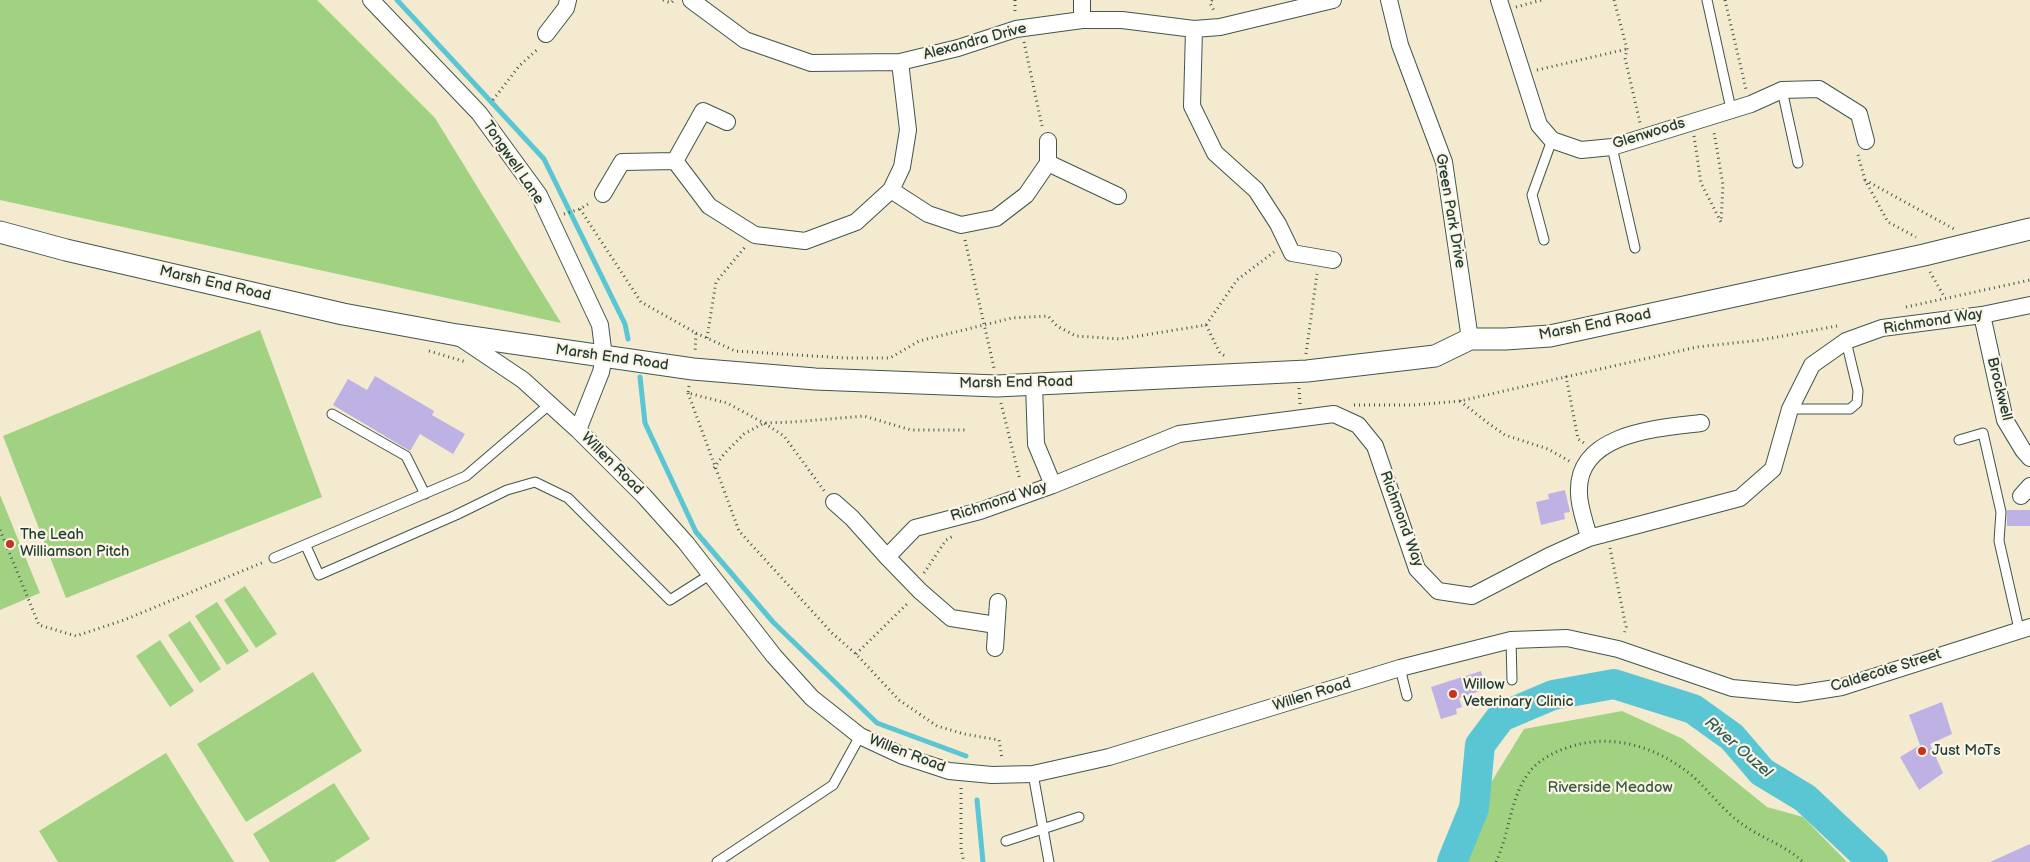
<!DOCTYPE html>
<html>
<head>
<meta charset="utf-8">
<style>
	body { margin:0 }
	canvas { display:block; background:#f3eacf }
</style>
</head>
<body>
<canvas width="2030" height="862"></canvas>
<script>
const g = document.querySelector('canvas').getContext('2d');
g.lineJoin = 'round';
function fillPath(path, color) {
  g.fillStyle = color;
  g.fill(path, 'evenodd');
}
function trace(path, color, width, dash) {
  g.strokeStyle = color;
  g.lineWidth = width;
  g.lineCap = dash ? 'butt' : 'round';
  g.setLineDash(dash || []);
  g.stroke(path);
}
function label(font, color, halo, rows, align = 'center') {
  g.font = font + ' "Balsamiq Sans",sans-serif';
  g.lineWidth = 4.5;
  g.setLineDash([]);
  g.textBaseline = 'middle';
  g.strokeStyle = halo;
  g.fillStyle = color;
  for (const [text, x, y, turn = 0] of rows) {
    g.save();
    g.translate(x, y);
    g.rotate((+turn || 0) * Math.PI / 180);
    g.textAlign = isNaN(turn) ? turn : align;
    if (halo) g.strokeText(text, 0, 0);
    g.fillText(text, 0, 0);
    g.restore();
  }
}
fillPath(new Path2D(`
	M0,0H317L435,118L561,323L0,200Z
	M260,330L322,497L66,598L3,436Z
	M0,495L40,593L0,610Z
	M245,586L277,634L256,648L224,600Z
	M217,602L249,651L227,665L195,616Z
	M190,621L221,669L200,683L168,635Z
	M160,640L194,691L170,707L136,656Z
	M313,672L362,751L246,822L197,744Z
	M1622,711L1683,739L1767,807L1803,817L1847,862H1466L1487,789L1524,729Z
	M166,753L234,862H58L39,831Z
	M334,783L370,839L334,862H270L253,834Z`), '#a1d281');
trace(new Path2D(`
	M397,0L544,159L625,324L628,339
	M640,377L645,423L696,532L773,622L877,723L966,756
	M977,800L983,862`), '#5ac6d4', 5);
trace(new Path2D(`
	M1452,862L1474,808L1480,745L1501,717L1553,695L1614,684L1693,709L1732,737L1762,772L1805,798L1873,862`), '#5ac6d4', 30);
fillPath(new Path2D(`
	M375,376L434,411L432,415L465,434L453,454L420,434L410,451L333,405L348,379L367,390Z
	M1565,490L1570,512L1564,513L1565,519L1541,525L1536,502L1549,499L1548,494Z
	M2007,510H2030V526H2007Z
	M1481,671L1486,689L1459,698L1462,707L1456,709L1457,714L1441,719L1431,687Z
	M1942,702L1952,734L1930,744L1943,773L1919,790L1900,757L1920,745L1909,715Z
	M2030,844V862H1990Z`), '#beb1e4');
const service = new Path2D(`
	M1707,0L1731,109
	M1782,90L1798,163
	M1612,147L1635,248
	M1544,240L1532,195L1552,140
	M1790,409H1850L1857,403L1858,391L1846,341
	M332,414L406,456L425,494
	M1959,440L1983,433L2001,512L1999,541L2019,629
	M306,546L319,575L456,515L507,490L535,482L568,498L670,600L711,574
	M274,558L466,476L550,404
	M1511,640L1512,680
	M1400,668L1407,696
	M1033,774L1049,862
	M1006,841L1079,817
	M717,862L833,785L860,736`);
const minor = new Path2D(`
	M371,0L479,113L539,195L600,325L604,357L601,372L578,430
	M691,0L745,40L811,63L900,62L958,48L1016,29L1082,20H1122L1194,29L1220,27L1333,0
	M1389,0L1400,45L1444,162L1470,339
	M1499,0L1539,125L1552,140L1581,150L1612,147L1751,104L1782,90L1819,89L1859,114L1866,141
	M1082,20V0
	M1194,29L1192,106L1215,153L1256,190L1278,224L1292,253L1333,260
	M546,34L566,8L568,0
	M1048,141V163
	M675,161L703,111L727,122
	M891,190L928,214L961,225L996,218L1026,195L1048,163L1118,196
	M603,194L622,162L675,161L709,206L755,235L805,241L856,222L891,190L902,167L908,130L900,62
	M1982,315L2005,420L2023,450L2030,458
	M459,337L523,380L578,430L644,496L686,543L774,656L812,698L860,736L903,756L949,771L992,775L1033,774L1109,757L1400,668L1511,640L1567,638L1618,649L1732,688L1797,694L1842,687L2030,627
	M1034,384L1036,444L1053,485
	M2021,496L2030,486
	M834,502L852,518L887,557
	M1589,538C1586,524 1579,508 1579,493C1576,433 1658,428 1701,423
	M996,625L951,618L920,591L887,557L915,528L980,511L1053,485L1179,434L1334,414L1358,425L1375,446L1417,569L1438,591L1472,596L1549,556L1589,538L1740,498L1773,469L1790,409L1812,365L1846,341L1882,328L1982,315L2030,305
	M995,648L998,602`);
const tertiary = new Path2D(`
	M0,232L66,250L343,314L457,335L693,369L815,379L997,386L1307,371L1435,356L1470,339H1505L1550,336L1924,255L2030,229`);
trace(service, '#3f574b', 11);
trace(minor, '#3f574b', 18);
trace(tertiary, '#3f574b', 23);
trace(new Path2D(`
	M663,0L671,3L674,0
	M1015,0V13
	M1212,0L1210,3L1215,13
	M1614,0L1627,49L1625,58L1640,123
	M1725,0L1746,89
	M1516,7L1542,0
	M1024,42L1042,126
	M1537,70L1627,49
	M493,100L519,66L539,48
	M1694,136L1701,183L1721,222L1723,185L1714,132
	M1858,155L1865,180L1888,222L1916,237
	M1865,180L1954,229
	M580,209L641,302L696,333L695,352
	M564,214L580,209L590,203
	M965,240L994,368
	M1930,272L1945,298
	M1906,307L2030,280
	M1206,325L1220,353L1225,356
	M696,333L735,351L845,358H890L919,341L1012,318L1048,316L1057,326L1076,336L1120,339L1206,325L1237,280L1274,252
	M707,338L716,282L745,247
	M429,351L466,362
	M1306,354L1317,274
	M1566,376L1578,439L1584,443
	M689,386L688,393L727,403L764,423L784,436L825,492
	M1299,388L1300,404
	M688,393L739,531L832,633L856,654L899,700L937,726L964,734L999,740L1002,759
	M1460,401L1488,423L1505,435L1548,449L1571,462
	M1001,403L1020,480
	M1354,405H1414L1460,401L1697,347L1761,340L1837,326
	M714,468L724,454L744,434L764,423L793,422L864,416L911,430H966
	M0,530L39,625L76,636L124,620L264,562
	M1610,548L1626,627L1624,635
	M924,573L946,540L953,536
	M856,654L909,602
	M961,788V849L964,862
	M1496,862C1510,833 1510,795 1531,770C1543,756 1563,748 1580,744C1619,735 1659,749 1690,774C1708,789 1722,810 1742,824C1761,838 1785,845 1803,862`), '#3f574b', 3, [1, 4]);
trace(service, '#fff', 9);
trace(minor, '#fff', 16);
trace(tertiary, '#fff', 21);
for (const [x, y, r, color] of [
	[10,544,5,"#c8321e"],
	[1453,694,5,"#c8321e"],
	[1922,751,5,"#c8321e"]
]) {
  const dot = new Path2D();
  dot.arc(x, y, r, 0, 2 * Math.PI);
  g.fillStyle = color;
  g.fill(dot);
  trace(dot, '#fcf5e5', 2);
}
label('15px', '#1f3d34', '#fcf5e5', [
	["Alexandra Drive",975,42,-15],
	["Glenwoods",1649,134,-17],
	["Tongwell Lane",513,163,56],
	["Green Park Drive",1450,211,80],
	["Marsh End Road",215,284,13],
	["Richmond Way",1933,322,-9],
	["Marsh End Road",1595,325,-11],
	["Marsh End Road",612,358,8],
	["Marsh End Road",1016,383,-1],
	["Brockwell",1999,389,76],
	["Willen Road",612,464,45],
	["Richmond Way",999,502,-18],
	["Richmond Way",1401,519,70],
	["Caldecote Street",1886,671,-17],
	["Willen Road",1312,695,-17],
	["Willen Road",907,754,21]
]);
label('15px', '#1f3d34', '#fcf5e5', [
	["The Leah",20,535],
	["Williamson Pitch",20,552],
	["Willow",1463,685],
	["Veterinary Clinic",1463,702],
	["Just MoTs",1932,751]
], 'left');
label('15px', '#395b43', '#fcf5e5', [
	["Riverside Meadow",1610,788]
]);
label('italic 16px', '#2e5f5c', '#fcf5e5', [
	["River Ouzel",1738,748,41]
]);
</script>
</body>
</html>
